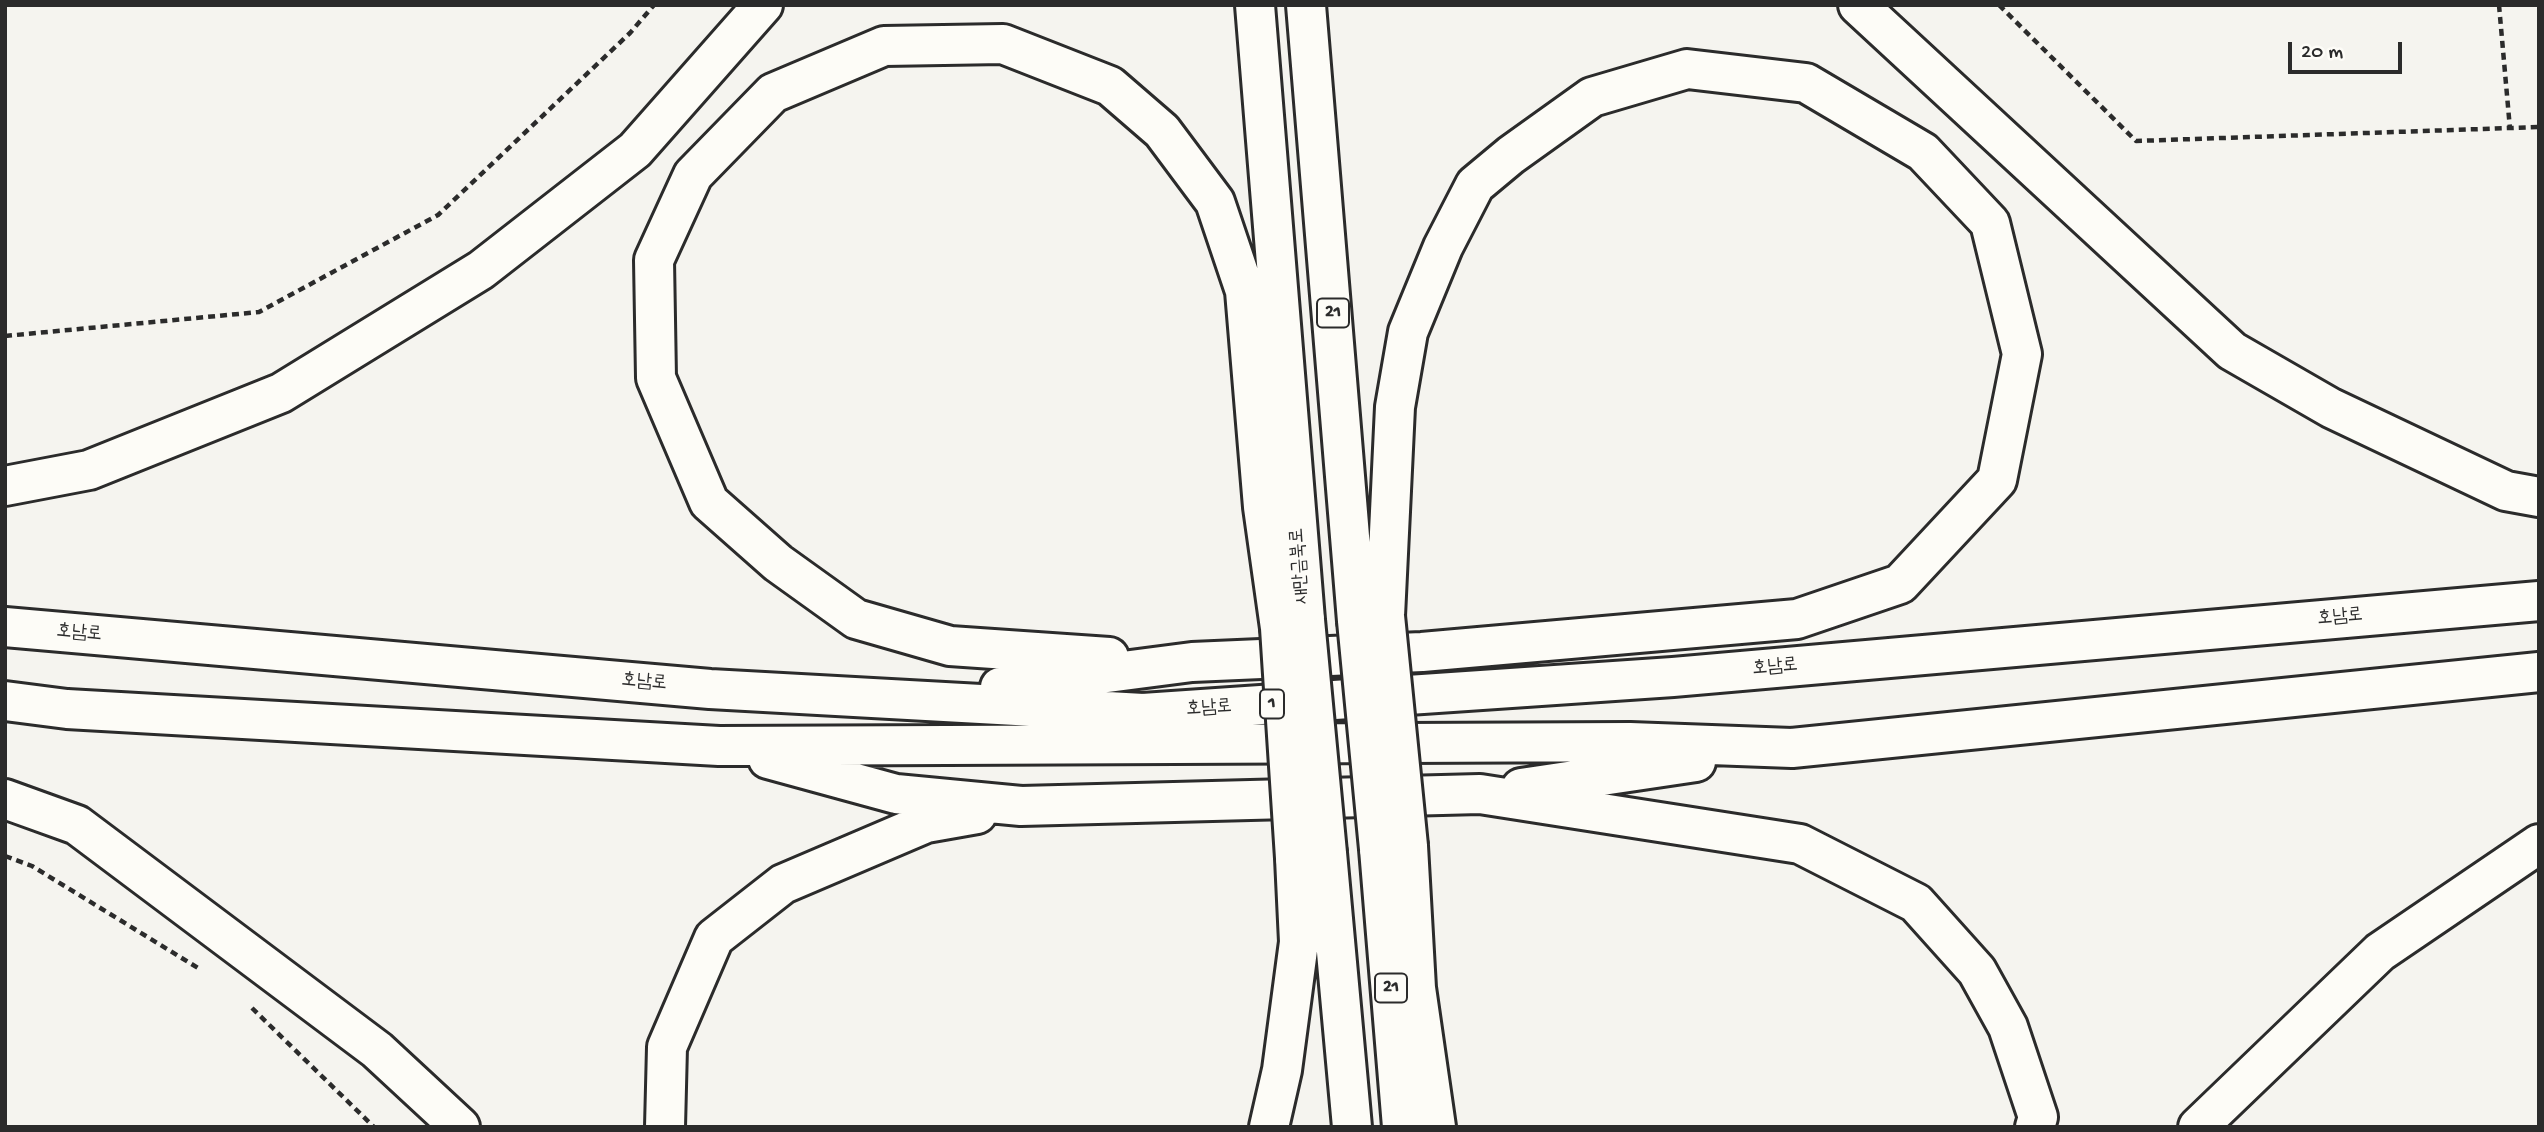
<!DOCTYPE html>
<html>
<head>
<meta charset="utf-8">
<style>
	body { margin:0 }
	#map { position:relative; width:2544px; height:1132px; overflow:hidden; background:#f5f4ef; font-family:"Gochi Hand",sans-serif }
	canvas { display:block }
	.frame { position:absolute; inset:0; border:7px solid #2b2b2b; pointer-events:none }
	.scale { position:absolute; left:2288px; top:42px; width:114px; height:32px; box-sizing:border-box; border:4px solid #2b2b2b; border-top:0; padding-left:9px; font-size:21px; line-height:24px; white-space:nowrap; color:#2b2b2b; -webkit-text-stroke:5px #fdfcf7; paint-order:stroke }
</style>
</head>
<body>
<div id="map">
<canvas width="2544" height="1132"></canvas>
<div class="frame"></div>
<div class="scale">20 m</div>
</div>
<script>
const g = document.querySelector('canvas').getContext('2d');
g.lineJoin = 'round';
function trace(path, color, width, dash) {
  g.strokeStyle = color;
  g.lineWidth = width;
  g.lineCap = dash ? 'butt' : 'round';
  g.setLineDash(dash || []);
  g.stroke(path);
}
function label(font, color, halo, rows, align = 'center') {
  g.font = font + ' "Gochi Hand","Poor Story",sans-serif';
  g.lineWidth = 5;
  g.setLineDash([]);
  g.textBaseline = 'middle';
  g.strokeStyle = halo;
  g.fillStyle = color;
  for (const [text, x, y, turn = 0] of rows) {
    g.save();
    g.translate(x, y);
    g.rotate((+turn || 0) * Math.PI / 180);
    g.textAlign = isNaN(turn) ? turn : align;
    if (halo) g.strokeText(text, 0, 0);
    g.fillText(text, 0, 0);
    g.restore();
  }
}
const highway = new Path2D(`
	M1255,5L1305,620
	M1306,5L1357,621
	M1858,5L2232,351L2331,408L2506,491L2539,497
	M5,486L89,470L281,393L481,270L635,150L763,5
	M5,627L710,689L1143,713L1673,677L2539,601
	M1109,657L950,646L856,619L778,563L709,502L656,378L654,260L693,175L773,93L884,46L1003,44L1110,86L1162,131L1215,202L1245,291L1263,507L1280,628
	M1000,687L1192,662L1422,652L1797,619L1900,584L1997,480L2022,354L1990,223L1923,152L1806,83L1687,69L1592,97L1511,155L1475,185L1443,247L1408,332L1395,407L1385,616
	M5,701L67,709L719,746L1630,742L1792,748L2539,672
	M768,759L896,794L1021,806L1480,794L1800,844L1916,903L1977,971L2008,1027L2038,1117L2035,1127
	M1521,788L1696,762
	M5,799L77,825L377,1050L460,1127
	M1408,846L1416,988L1436,1127
	M1379,849L1402,1127
	M1327,853L1352,1127
	M665,1127L667,1047L714,938L783,884L926,823L977,814
	M1269,1127L1282,1070L1299,942L1295,858
	M2198,1127L2380,952L2539,844`);
trace(highway, '#2b2b2b', 44);
trace(new Path2D(`
	M1999,5L2136,141L2539,127
	M2499,5L2510,129
	M5,336L259,312L438,215L630,33L654,5
	M5,856L32,866L198,968
	M252,1008L374,1127`), '#2b2b2b', 4.5, [7, 5]);
trace(highway, '#fdfcf7', 38);
const highwayBridge = new Path2D(`
	M1385,616L1408,846
	M1305,620L1327,853
	M1357,621L1379,849
	M1280,628L1295,858`);
trace(highwayBridge, '#2b2b2b', 44, []);
trace(highwayBridge, '#fdfcf7', 38);
for (const [x, y, w] of [
	[1333,313,32],
	[1272,704,24],
	[1391,988,32]
]) {
  const box = new Path2D();
  box.roundRect(x - w / 2, y - 14.5, w, 29, 5);
  g.fillStyle = '#fdfcf7';
  g.fill(box);
  trace(box, '#2b2b2b', 2);
}
label('bold 18px', '#2b2b2b', null, [
	["21",1333,313],
	["1",1272,704],
	["21",1391,988]
]);
label('19px', '#2b2b2b', '#fdfcf7', [
	["새만금북로",1301,566,-94],
	["호남로",2340,618,-5],
	["호남로",79,634,5],
	["호남로",1775,668,-5],
	["호남로",644,683,5],
	["호남로",1209,709,-4]
]);
</script>
</body>
</html>
